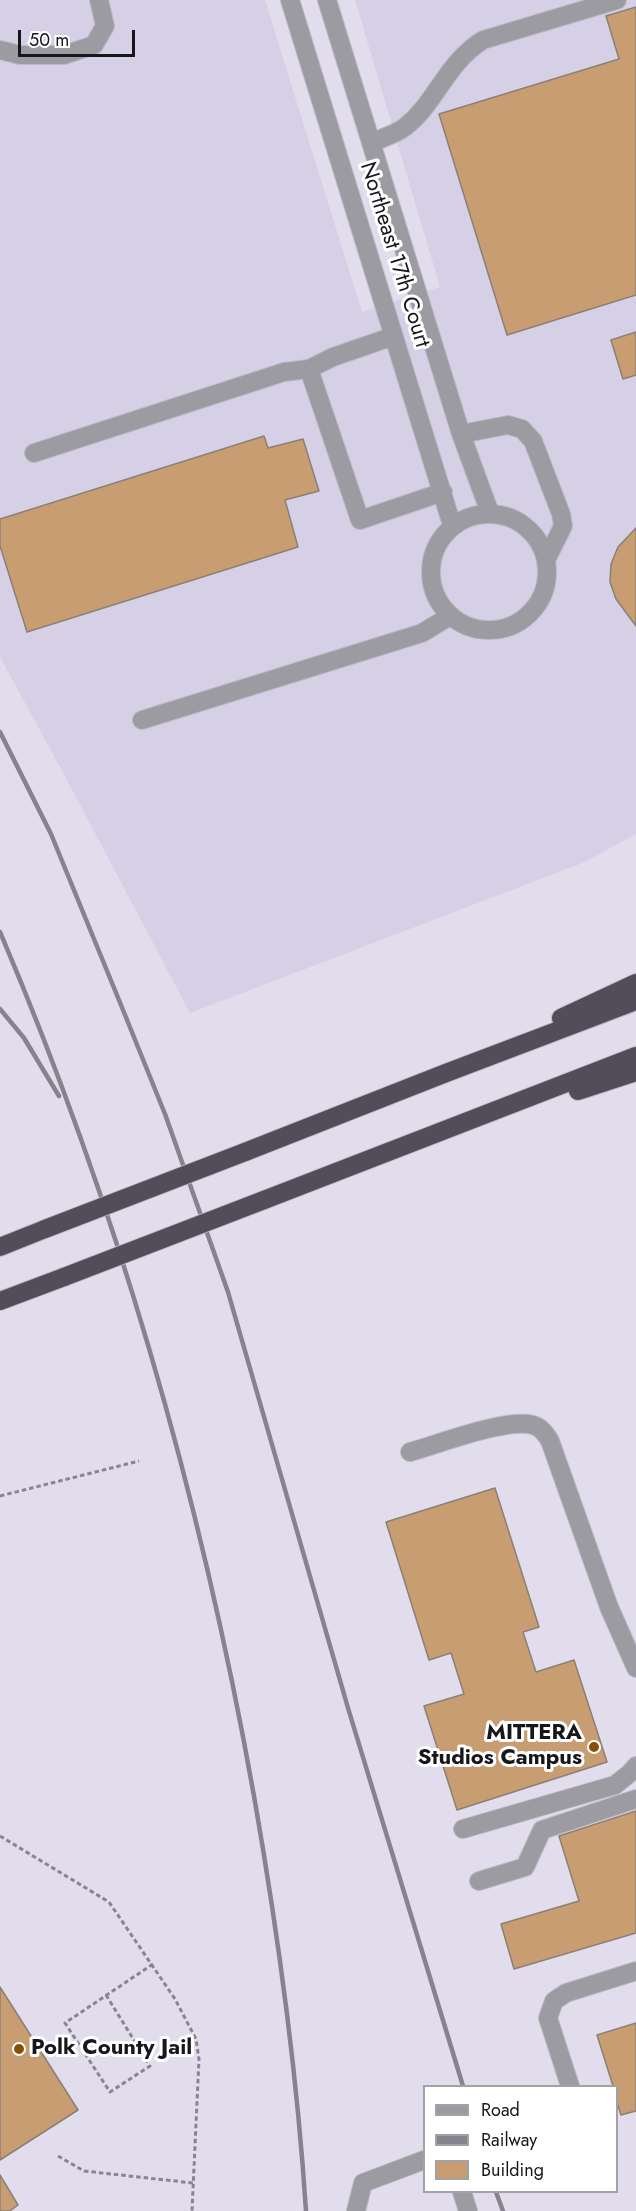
<!DOCTYPE html>
<html>
<head>
<meta charset="utf-8">
<style>
	body { margin:0 }
	#map { position:relative; width:636px; height:2211px; overflow:hidden; background:#e1ddec; font-family:Jost,sans-serif }
	canvas { display:block }
	.legend { position:absolute; left:423px; top:2085px; width:195px; height:108px; box-sizing:border-box; background:#fff; border:2px solid #a2a2a4; margin:0; padding:8px 10px; list-style:none; font-size:18px; color:#17161b }
	.legend li { display:flex; align-items:center; gap:12px; height:30px }
	.legend b { width:30px; border:2px solid #a2a2a4 }
	.scale { position:absolute; left:18px; top:30px; width:117px; height:27px; box-sizing:border-box; border:3px solid #17161b; border-top:0; padding-left:8px; font-size:18px; line-height:21px; white-space:nowrap; color:#17161b; -webkit-text-stroke:4px #fff; paint-order:stroke }
</style>
</head>
<body>
<div id="map">
<canvas width="636" height="2211"></canvas>
<ul class="legend">
<li><b style="height:8px;background:#9c9ba1"></b>Road</li>
<li><b style="height:8px;background:#86838e"></b>Railway</li>
<li><b style="height:16px;background:#c89d72"></b>Building</li>
</ul>
<div class="scale">50 m</div>
</div>
<script>
const g = document.querySelector('canvas').getContext('2d');
g.lineJoin = 'round';
function fillPath(path, color) {
  g.fillStyle = color;
  g.fill(path, 'evenodd');
}
function trace(path, color, width, dash) {
  g.strokeStyle = color;
  g.lineWidth = width;
  g.lineCap = dash ? 'butt' : 'round';
  g.setLineDash(dash || []);
  g.stroke(path);
}
function label(font, color, halo, rows, align = 'center') {
  g.font = font + ' Jost,sans-serif';
  g.lineWidth = 6;
  g.setLineDash([]);
  g.textBaseline = 'middle';
  g.strokeStyle = halo;
  g.fillStyle = color;
  for (const [text, x, y, turn = 0] of rows) {
    g.save();
    g.translate(x, y);
    g.rotate((+turn || 0) * Math.PI / 180);
    g.textAlign = isNaN(turn) ? turn : align;
    if (halo) g.strokeText(text, 0, 0);
    g.fillText(text, 0, 0);
    g.restore();
  }
}
fillPath(new Path2D(`
	M0,0H265L362,312L440,287L355,0H636V834L585,862L190,1013L67,780L0,657Z`), '#d6d0e6');
const building = new Path2D(`
	M636,7V295L507,335L439,114L619,59L606,16Z
	M636,332V375L623,379L611,340Z
	M264,436L268,448L303,439L319,491L285,500L298,547L27,632L0,546V519Z
	M636,528V626L616,599L610,582L611,564L618,547Z
	M495,1488L539,1627L523,1632L536,1672L574,1660L607,1762L457,1810L424,1706L464,1694L451,1653L429,1660L386,1522Z
	M636,1811V1933L514,1969L501,1924L579,1901L559,1836Z
	M0,1987L78,2110L0,2160Z
	M636,2023V2111L621,2115L616,2099V2086H613L597,2035Z
	M0,2175L18,2205L10,2211H0Z`);
fillPath(building, '#c89d72');
trace(building, '#8b8076', 1.5);
const minor = new Path2D(`
	M290,0L452,525
	M327,0L461,434L490,513
	M0,50L20,55H64L94,45L105,26L99,0
	M371,143C382,138 396,134 405,127C437,102 445,64 483,40L617,0
	M394,336L333,357L309,369L360,520L443,492
	M461,434L508,425L522,429L533,441L561,514L563,526L546,560
	M34,453L284,372L309,369
	M431 572a58 58 0 1 1 116 0a58 58 0 1 1-116 0Z
	M142,720L422,633L450,616
	M410,1452C439,1444 505,1418 533,1425C541,1427 546,1434 550,1441L609,1607L636,1668
	M463,1829L615,1785L630,1773L636,1766
	M479,1881L525,1867L542,1830L636,1799
	M570,2086L548,2018L554,2001L566,1993L636,1971
	M462,2192L468,2211
	M356,2211L363,2183L424,2160`);
const highway = new Path2D(`
	M561,1018L636,983
	M578,1091L636,1072
	M245,1152L446,1073L636,1001
	M264,1200L636,1056
	M0,1247L45,1229
	M0,1301L64,1277`);
trace(minor, '#bdb9c6', 20);
trace(highway, '#bdb9c6', 20);
trace(new Path2D(`
	M0,1496L139,1461
	M0,1836L109,1902L175,1999L196,2039L199,2059L192,2211
	M106,1995L150,2066L110,2092L65,2023L153,1964
	M58,2156L84,2171L193,2183`), '#88858f', 3, [4.5, 3]);
trace(minor, '#9c9ba1', 18);
trace(highway, '#514e5a', 18);
trace(new Path2D(`
	M0,732L51,834L121,1005L165,1114L228,1292L348,1708L463,2086
	M0,932C118,1209 201,1499 254,1796C278,1933 297,2072 306,2211
	M0,1009L24,1038L59,1096
	M496,2192L503,2211`), '#86838e', 4.5);
const highwayBridge = new Path2D(`
	M45,1229L245,1152
	M64,1277L264,1200`);
trace(highwayBridge, '#bdb9c6', 20, []);
trace(highwayBridge, '#514e5a', 18);
for (const [x, y, r, color] of [
	[594,1747,6,"#885102"],
	[19,2049,6,"#885102"]
]) {
  const dot = new Path2D();
  dot.arc(x, y, r, 0, 2 * Math.PI);
  g.fillStyle = color;
  g.fill(dot);
  trace(dot, '#fff', 2);
}
label('22px', '#17161b', '#fff', [
	["Northeast 17th Court",394,255,73]
]);
label('bold 22px', '#17161b', '#fff', [
	["MITTERA",582,1734],
	["Studios Campus",582,1759],
	["Polk County Jail",31,2049,"left"]
], 'right');
</script>
</body>
</html>
